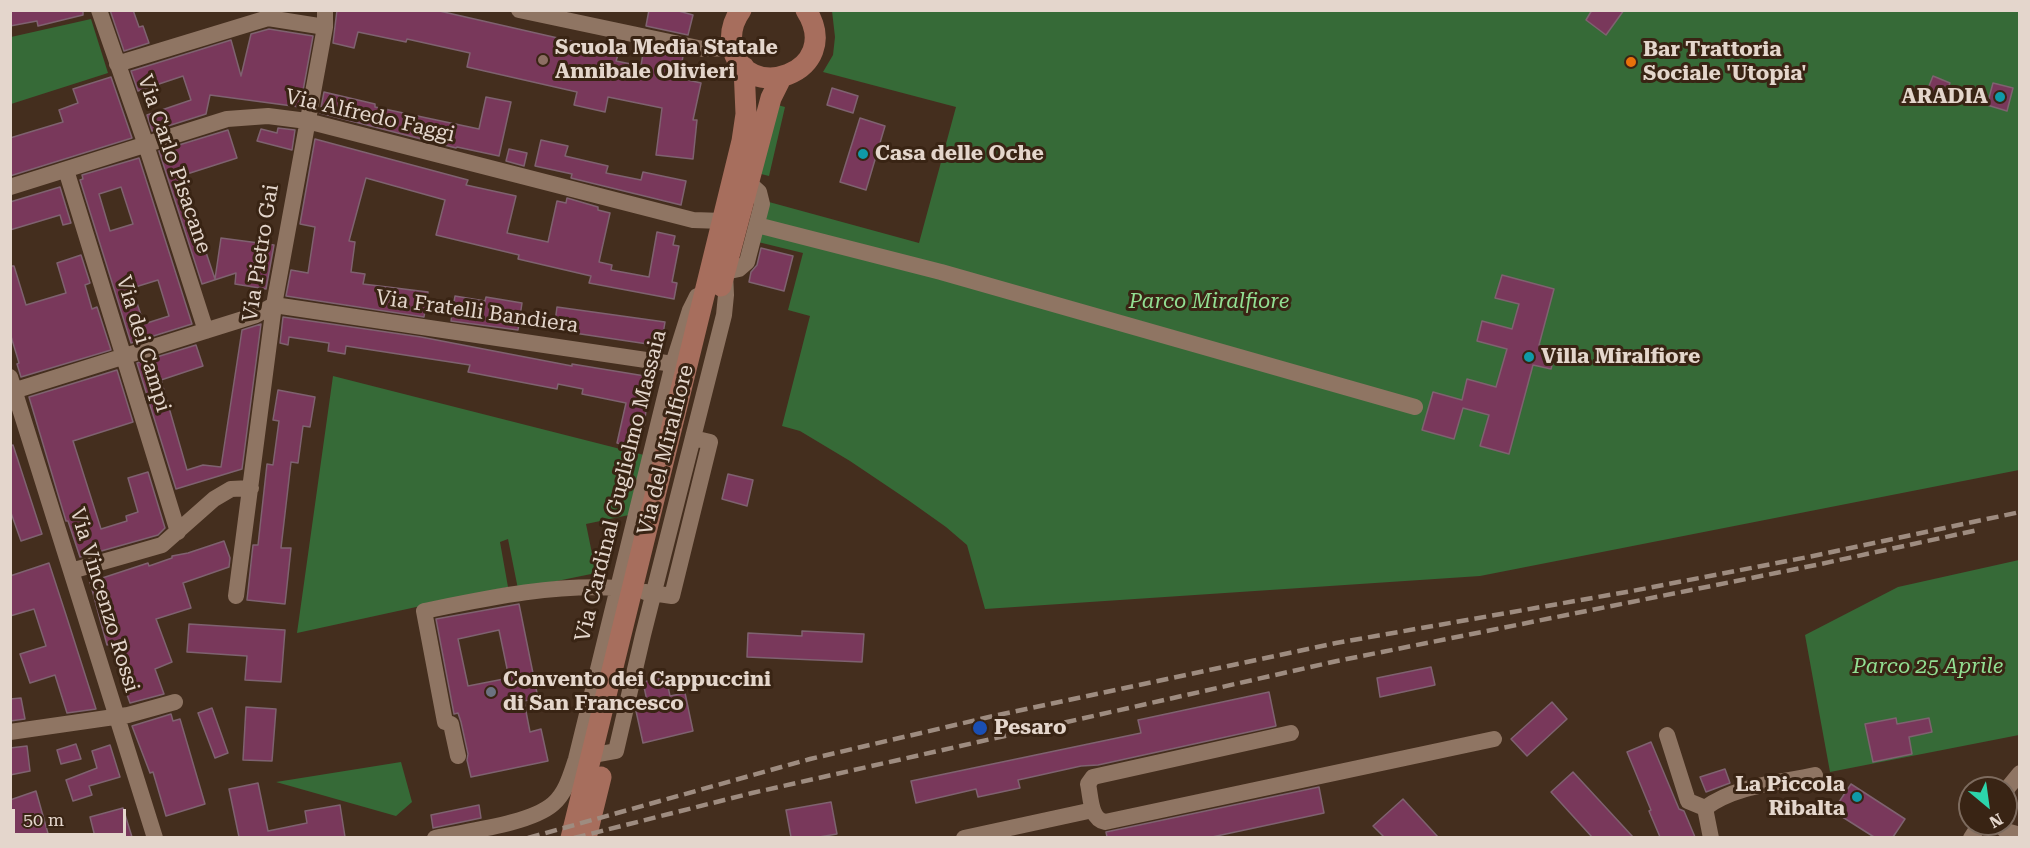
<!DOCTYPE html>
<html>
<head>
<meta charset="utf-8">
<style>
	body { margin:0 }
	#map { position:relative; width:2030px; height:848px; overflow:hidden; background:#442e1e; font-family:"Roboto Serif",serif }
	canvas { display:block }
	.frame { position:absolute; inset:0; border:12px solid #e4d6cc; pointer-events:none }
	.north { position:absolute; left:1958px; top:776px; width:60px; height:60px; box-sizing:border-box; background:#392414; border:2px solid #7d6b5e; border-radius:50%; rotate:151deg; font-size:16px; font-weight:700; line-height:24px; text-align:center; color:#e4d6cc }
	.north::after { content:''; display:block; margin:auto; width:21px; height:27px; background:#2cd5ab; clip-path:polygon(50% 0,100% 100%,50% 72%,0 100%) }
	.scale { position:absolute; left:12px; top:809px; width:114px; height:27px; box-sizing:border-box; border:3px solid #e4d6cc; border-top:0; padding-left:8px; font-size:18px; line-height:21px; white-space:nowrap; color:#e4d6cc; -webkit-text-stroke:4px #392414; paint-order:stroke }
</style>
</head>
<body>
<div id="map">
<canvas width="2030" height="848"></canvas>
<div class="frame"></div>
<div class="north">N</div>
<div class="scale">50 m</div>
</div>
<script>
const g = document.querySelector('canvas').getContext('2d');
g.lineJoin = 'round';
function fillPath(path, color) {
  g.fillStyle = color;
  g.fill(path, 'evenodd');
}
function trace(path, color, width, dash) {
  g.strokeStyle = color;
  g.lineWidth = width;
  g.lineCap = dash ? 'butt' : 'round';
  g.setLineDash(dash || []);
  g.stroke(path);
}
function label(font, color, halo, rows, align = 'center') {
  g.font = font + ' "Roboto Serif",serif';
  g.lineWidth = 6;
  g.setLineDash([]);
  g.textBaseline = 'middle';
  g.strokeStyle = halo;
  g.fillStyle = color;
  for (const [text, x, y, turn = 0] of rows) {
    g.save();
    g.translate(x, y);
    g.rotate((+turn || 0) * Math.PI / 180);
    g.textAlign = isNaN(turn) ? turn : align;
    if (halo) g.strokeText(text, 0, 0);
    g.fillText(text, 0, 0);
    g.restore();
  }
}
fillPath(new Path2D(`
	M832,11H2019V470L1480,576L985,609L967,545L946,527L908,500L850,461L800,431L782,426L810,316L788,310L803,253L758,242L769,202L919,243L956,107L823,72L833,55L835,37Z
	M91,19L108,73L11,104V37Z
	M774,104L785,107L769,176L757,173Z
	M333,376L644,455L629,515L586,524L596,573L518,589L508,539L500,542L508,587L297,633Z
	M2019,560V735L1830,772L1805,635L1898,587Z
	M401,762L412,802L396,816L276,782Z`), '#366a37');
const building = new Path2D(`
	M10,10H83V15L38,26L37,21L10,26Z
	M110,10H133L139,27L143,26L149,43L124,51Z
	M337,10H435L619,52L616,61L641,66L644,47L683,56L679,78L701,83L693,120H697L693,159L656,155L662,108L608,97L605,112L574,105L577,92L467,67L470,53L407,39L406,42L358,32L354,48L333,43Z
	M649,10H675L693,15L688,35L646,26Z
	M1592,10H1624L1606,35L1586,20Z
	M269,29L313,36L300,107L210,95L206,114L152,131L147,115L191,100L183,76L138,91L131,71L231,40L241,76L251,34Z
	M1933,76L1950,83L1944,99L1927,91Z
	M111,77L132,138L10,176V138L63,122L59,110L78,103L73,89Z
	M1993,83L2013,88L2007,111L1987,105Z
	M832,88L858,96L853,113L827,105Z
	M324,92L375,104V107L479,129L486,97L511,102L499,156L457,147L456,148L320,113Z
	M860,118L885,126L866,190L840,182Z
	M278,128L295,130L292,150L257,141L261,129L277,133Z
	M228,130L237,158L187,174L189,181H187L190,191L183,193L191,215L193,214L215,279L221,238L274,245L266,289L235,284L236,273L202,284L159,151Z
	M315,139L468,180L466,185L516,196L507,233L548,242L557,201L566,203L567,198L598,207V210L610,213L599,262L612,265L611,270L649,277L657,232L675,236L673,245L679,246L672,282L677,283L674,299L589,283L591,276L518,259L519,255L436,235L445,200L366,178L349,241L355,242L351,272L365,274L363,284L428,292L424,317L286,296L291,270L308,273L315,227L300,224Z
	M541,140L568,146L565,156L608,166L606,173L641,180L643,172L686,181L681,205L571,178L572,174L535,166Z
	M509,149L527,153L524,166L506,161Z
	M139,158L192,324L131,343L80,180L83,179L82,175ZM121,187L133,224L110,231L99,194ZM158,280L169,316L144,324L132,288Z
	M60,187L71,223L63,225L60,215L10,230V202Z
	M761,248L793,256L784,291L749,282L751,272L757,265Z
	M81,255L90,283L85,285L92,309L97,307L111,350L21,377L17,364L19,363L10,333V266H14L26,305L66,293L57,263Z
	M1502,275L1554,289L1539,345L1556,350L1551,369L1533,365L1509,454L1480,446L1489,415L1463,408L1454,439L1422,430L1433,392L1462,400L1467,379L1496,387L1507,349L1477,341L1482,321L1512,329L1519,304L1495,298Z
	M455,296L485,301L486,297L522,303L518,330L451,321Z
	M557,307L665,322L661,346L554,330Z
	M283,317L421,337L572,366V364L651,377L644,425L638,448L617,443L626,403L582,394L583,389L558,384L557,389L468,372L470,365L346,346L345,354L328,351L329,343L289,337L288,345L280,343Z
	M261,324L242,469L176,489L137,363L196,345L203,366L161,380L187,470L203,465L221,467L242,330Z
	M117,370L133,422L73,441L101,529L127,521L126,516L138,512L128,478L148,472L165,528L158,535L80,557L68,521H66L29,397Z
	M278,390L315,397L310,427L303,426L298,463L291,462L281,548H291L285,604L247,600L253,545H258L267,464L273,465L279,421L273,420Z
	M13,445L42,534L21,541L10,510V446Z
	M728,474L753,480L747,506L722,499Z
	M224,541L230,558L229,567L183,583L191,608L156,619L172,662L155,669L164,694L130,703L109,644L107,645L90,582L148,563L149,566L172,558V556L188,553Z
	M49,563L67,618L96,709L67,713L55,675L30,683L20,654L46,646L34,609L10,616V576Z
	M519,604L538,698L524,701L530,732L541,729L548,761L471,777L467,760L468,754L461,722L458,713L454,714L436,619ZM499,630L509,678L468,686L458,639Z
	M189,624L285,630L281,682L245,680L247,656L187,652Z
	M802,631L864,634L862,662L747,657L748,633L802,636Z
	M1431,667L1435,685L1380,697L1377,678Z
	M666,677L670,696L685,693L693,731L643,743L636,711L638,704L647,701L643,682Z
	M1269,692L1276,726L1098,765L1081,766L1018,780L1020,788L978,797L976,789L916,803L911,781L1141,733L1138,720Z
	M21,698L25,719L10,721V699Z
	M1552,702L1567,719L1527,756L1511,739Z
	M246,707L276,709L272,761L243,760Z
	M212,708L228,753L215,758L198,713Z
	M171,714L173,721L180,719L205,804L166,816L153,772L150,773L132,726Z
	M1896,718L1897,724L1929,718L1932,732L1909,737L1912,754L1873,762L1865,724Z
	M1651,742L1679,809L1684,811L1695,837H1660L1649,811L1651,810L1627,752Z
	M76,744L81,759L61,764L57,750Z
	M110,745L120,777L89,786L92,795L73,801L66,780L97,768L92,751Z
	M27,746L30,771L10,775V748Z
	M1725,769L1730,783L1706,792L1700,777Z
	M1573,772L1633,837H1592L1551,792Z
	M258,783L268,831L307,823L305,811L340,805L345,837H239L229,789Z
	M1851,784L1905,819L1893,837H1874L1833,811Z
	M1319,787L1324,813L1212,837H1107L1106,832Z
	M36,791L49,837H10V800Z
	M1403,799L1438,837H1384L1373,826Z
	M831,802L837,834L819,837H791L786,810Z
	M479,805L481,818L433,828L431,815Z
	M123,808L132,837H95L90,817Z`);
fillPath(building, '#79385b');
trace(building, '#7f6270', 1.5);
trace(new Path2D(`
	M99,10L146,145L206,331
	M519,10L703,49L733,48
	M117,64L268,18L325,27
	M66,170L178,532
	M10,187L227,119L268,116L307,121L693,220L723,221
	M757,225L941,272L1415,407
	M274,305L673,364
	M10,377L155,838
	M10,392L256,315L274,305
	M71,571L162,545L214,499L231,489L251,488
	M645,592L672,596L710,442L693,438
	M236,596L274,305L325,27V10
	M10,732L128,715L175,702
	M1291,733L1093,777L1088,784C1091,797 1090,819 1105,822L1494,739
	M1667,735L1688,801L1705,808
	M458,756L451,724L445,722L424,611C488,598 552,584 618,588
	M583,757L616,751L643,635L724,315L726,295L725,272L739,269L747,262L762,204L759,192L749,183
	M2006,790L2020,773
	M1998,824L2006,831L2020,835
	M435,838C467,831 530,824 553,804C566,793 571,774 576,759L673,364L690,310L697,296
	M964,838L1093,810
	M1711,838L1705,808C1736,785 1779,783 1815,775
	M1971,838L1980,824`), '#8f7563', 16);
trace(new Path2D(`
	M741,10C733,21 730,32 732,45C743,107 846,73 806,10
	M721,286L771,98L781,78
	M571,838L742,141L746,114L744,67
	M586,838L601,777`), '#a76e5d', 21);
trace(new Path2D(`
	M528,838L810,759L989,717L1336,643L1632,591L1813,556L2020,512
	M574,838L752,793L1337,661L1816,565L1978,530`), '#9e8c80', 4.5, [12, 6]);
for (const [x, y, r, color] of [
	[543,60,6,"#8d6e63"],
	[1631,62,6,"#e8710a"],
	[2000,97,6,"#0f9aa8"],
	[863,154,6,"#0f9aa8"],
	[1529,357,6,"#0f9aa8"],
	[491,692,6,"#6b7280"],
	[980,728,8,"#1a4fb4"],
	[1857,797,6,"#0f9aa8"]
]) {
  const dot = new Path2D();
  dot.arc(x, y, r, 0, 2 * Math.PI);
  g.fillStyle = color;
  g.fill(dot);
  trace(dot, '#392414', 2);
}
label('bold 21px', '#e4d6cc', '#392414', [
	["Scuola Media Statale",555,48],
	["Annibale Olivieri",555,72],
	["Bar Trattoria",1643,50],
	["Sociale 'Utopia'",1643,74],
	["ARADIA",1988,97,"right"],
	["Casa delle Oche",875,154],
	["Villa Miralfiore",1541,357],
	["Convento dei Cappuccini",503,680],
	["di San Francesco",503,704],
	["Pesaro",994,728],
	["La Piccola",1845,785,"right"],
	["Ribalta",1845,809,"right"]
], 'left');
label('21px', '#e4d6cc', '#392414', [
	["Via Alfredo Faggi",370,116,13],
	["Via Carlo Pisacane",174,164,71],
	["Via Pietro Gai",261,253,-81],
	["Via Fratelli Bandiera",477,312,8],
	["Via dei Campi",143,344,73],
	["Via del Miralfiore",666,450,-76],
	["Via Cardinal Guglielmo Massaia",621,486,-76],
	["Via Vincenzo Rossi",104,600,73]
]);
label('italic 21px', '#92df92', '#392414', [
	["Parco Miralfiore",1209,302],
	["Parco 25 Aprile",1928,667]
]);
</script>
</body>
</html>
